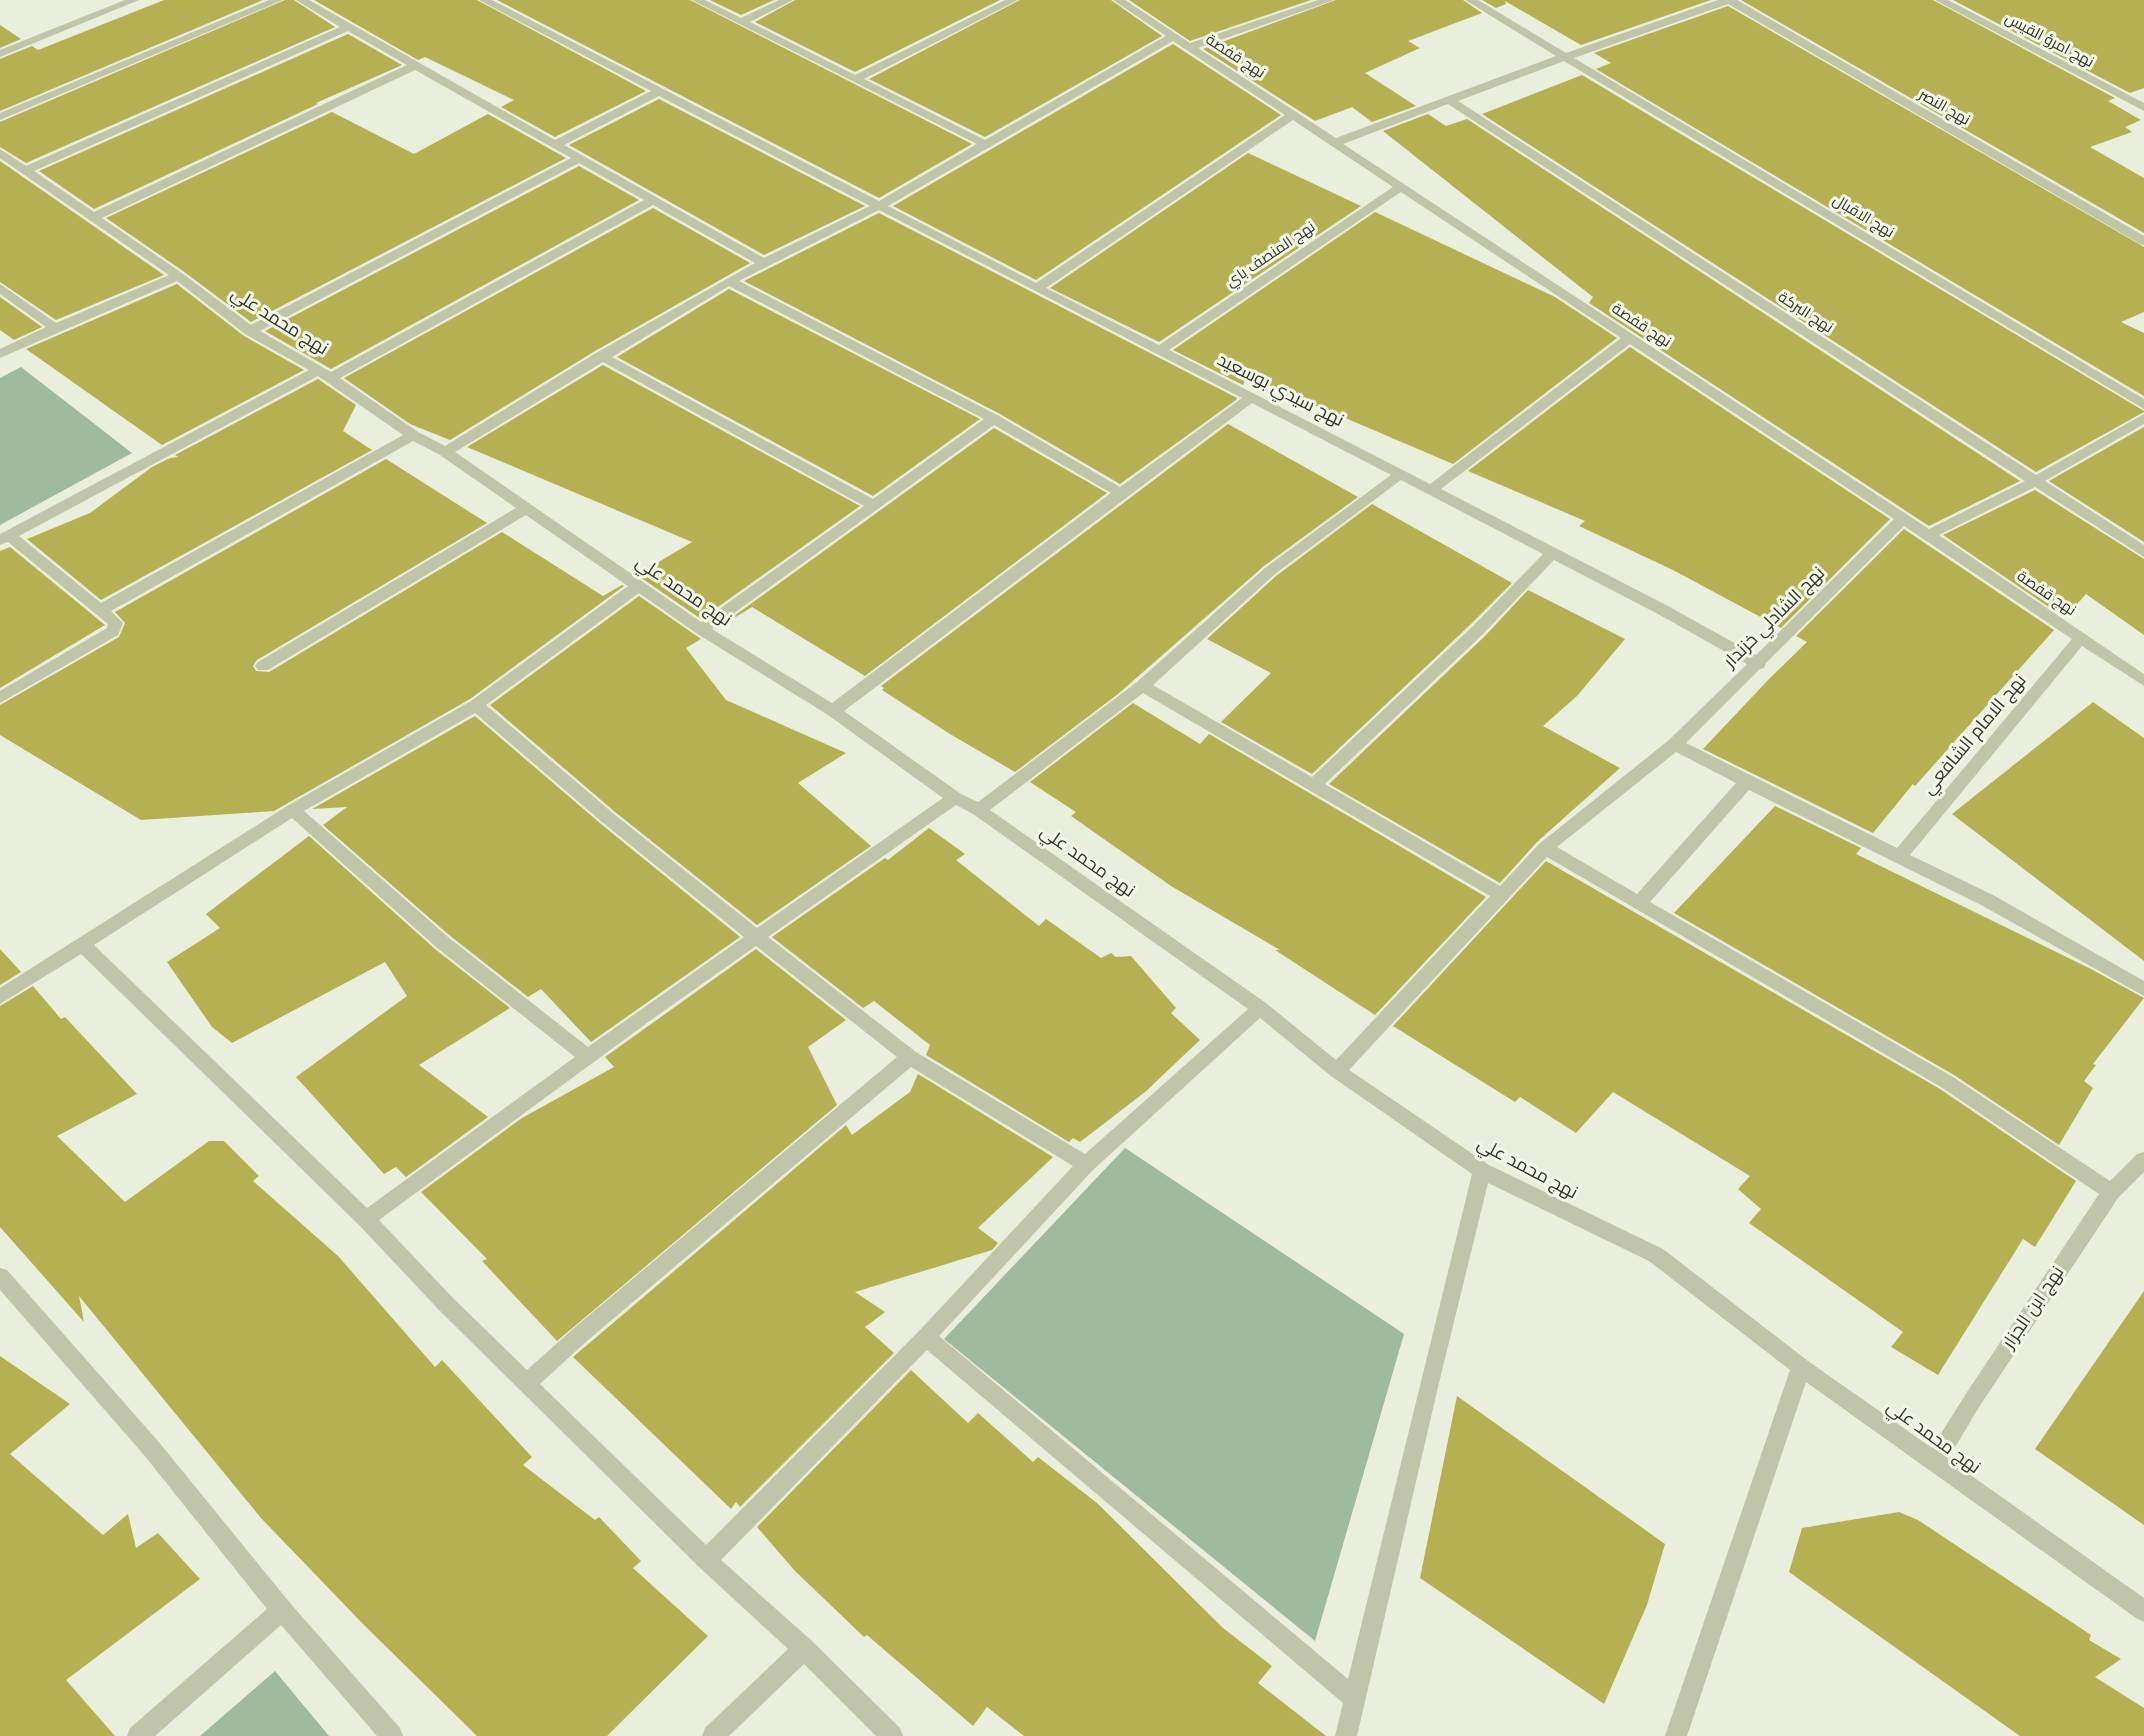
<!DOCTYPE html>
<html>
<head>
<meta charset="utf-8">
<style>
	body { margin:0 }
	canvas { display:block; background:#eaeedc }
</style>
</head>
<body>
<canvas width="2144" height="1736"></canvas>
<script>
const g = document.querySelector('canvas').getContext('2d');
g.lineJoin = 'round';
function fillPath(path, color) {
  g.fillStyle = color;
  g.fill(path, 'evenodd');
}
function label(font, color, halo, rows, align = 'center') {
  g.font = font + ' Roboto,Cairo,sans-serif';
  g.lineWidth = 6;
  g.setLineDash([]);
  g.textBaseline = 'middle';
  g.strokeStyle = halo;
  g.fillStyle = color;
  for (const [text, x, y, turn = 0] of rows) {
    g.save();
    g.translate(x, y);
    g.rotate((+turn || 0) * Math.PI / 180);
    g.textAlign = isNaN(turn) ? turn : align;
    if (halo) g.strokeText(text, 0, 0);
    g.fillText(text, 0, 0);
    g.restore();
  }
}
fillPath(new Path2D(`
	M21,367L132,453L0,525V378Z
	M1125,1148L1404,1334L1315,1641L944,1339Z
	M275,1671L329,1736H200Z`), '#9ebba0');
fillPath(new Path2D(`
	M164,0H263L0,111V59L32,46L38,50Z
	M285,0H294L335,27L26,163L0,147V122Z
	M314,0H477L646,91L555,137L501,107L514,100L425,57L418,60Z
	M497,0H690L972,144L879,198Z
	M710,0H774L741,15Z
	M795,0H1000L855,72L755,22Z
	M1020,0H1111L1162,36L985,137L869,79Z
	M1129,0H1311L1190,41Z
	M1336,0H1463L1482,13L1408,41L1420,48L1365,73L1416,106L1372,122L1352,107L1315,121L1203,49Z
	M1482,0H1711L1581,45L1505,1L1506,4L1496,8Z
	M1741,0H1933L2115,98L2108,101L2141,120L2125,127L2132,132L2090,147L2144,178V233Z
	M1953,0H2144V88L2130,93Z
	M1728,6L2144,247V312L2121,322L2144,333V396L1596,69L1611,63L1594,53Z
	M0,25L21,39L0,48Z
	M348,34L402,65L316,103L318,104L94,209L39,171Z
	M1173,44L1281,115L1036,280L893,206Z
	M1582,75L2144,411V412L2036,472L1482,114Z
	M659,99L865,206L764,255L569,145Z
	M332,112L414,154L488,114L566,158L251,322L183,271L106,218Z
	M1428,114L1446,126L1467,119L2020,481L1929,526L1589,303L1593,297L1383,131Z
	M1248,153L1361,206L1159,342L1050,288Z
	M0,161L164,275L56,320L0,282Z
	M579,166L639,200L331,369L265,331Z
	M653,208L750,263L595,351L450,440L410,424L344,378Z
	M1375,212L1555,297L1617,338L1453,464L1247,376L1243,385L1173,350Z
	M879,213L1237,398L1236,400L1120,484L1000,414L744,281Z
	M177,284L244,336L304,370L162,445L26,349Z
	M729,289L980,419L873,496L617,357Z
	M0,297L42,327L14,340L0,330Z
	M1630,347L1890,519L1781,628L1673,570L1579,526L1585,521L1468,471Z
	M603,365L860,506L701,619L637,575L692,542L467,447Z
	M318,379L356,405L343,431L372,450L101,600L27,539L90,513L152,467L170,458L178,457L175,455Z
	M1228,424L1358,497L1264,566L1118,694L1015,772L950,734L882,690L884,688L881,686Z
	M2144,427V542L2049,481Z
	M994,428L1107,493L865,676L752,607L716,629Z
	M386,459L487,523L257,660L253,666L256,671L269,672L502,532L603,596L622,585L624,586L470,699L274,811L141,820L0,735V705L119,637L125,623L115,612Z
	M2035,490L2144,559V635L2086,594L2065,618L1943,535Z
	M1372,504L1512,583L1471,624L1312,774L1221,722L1271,673L1207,639L1276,576Z
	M1904,529L2054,630L1915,786L1913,784L1873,833L1703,749L1769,679L1807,642L1796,636Z
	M10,547L105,625L0,688V551Z
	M1528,590L1625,639L1577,696L1543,726L1620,768L1537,842L1500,883L1329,784L1485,636Z
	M639,596L701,639L686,648L726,700L846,753L798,783L871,846L757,925L615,812L490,705Z
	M2093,702L2144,738V961L1952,814Z
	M1133,703L1200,744L1209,734L1486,897L1375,1015L1275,950H1280L1171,886L1071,816L1076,812L1030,782Z
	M475,716L601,824L740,937L591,1042L541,989L528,997L449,935L323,825L347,807L312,809Z
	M1775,806L1861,848L1856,854L2091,969L2144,998L2093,1064L2096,1065L2084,1081L2093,1088L2059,1145L1954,1075L1674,913Z
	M929,828L965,854L956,860L1039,926L1046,919L1101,958L1111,953L1116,957L1131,956L1176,1008L1171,1013L1200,1040L1145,1092L1080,1142L1073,1138L1069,1142L926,1055L930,1045L874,1001L863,1008L772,937L885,858L888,860Z
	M309,836L435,949L510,1008L419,1065L488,1117L406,1177L396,1167L384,1174L296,1077L407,996L385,962L232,1043L212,1027L167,962L220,928L206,914Z
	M1546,861L1940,1089L2076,1181L2035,1247L2023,1239L1938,1375L1891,1347L1903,1332L1749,1223L1761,1209L1738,1189L1750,1176L1613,1092L1576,1133L1520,1097L1515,1102L1393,1026Z
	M0,949L21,972L0,985Z
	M756,949L846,1020L808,1047L837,1105L557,1341L482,1261L487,1259L421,1192L522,1118L614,1067L605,1057Z
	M33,986L61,1019L65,1017L137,1094L57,1136L125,1202L209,1141H224L259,1176L253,1181L338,1256L435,1367L442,1360L532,1457L523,1465L595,1520L599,1517L641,1561L633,1568L708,1636L607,1736H477L363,1624L261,1518L79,1296L84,1322L0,1227V1006Z
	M918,1074L1053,1157L978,1228L998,1243L992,1250L855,1292L885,1312L865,1327L894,1353L740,1507L736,1502L731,1509L573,1357L846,1125L852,1135L910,1092Z
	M2144,1291V1525L2035,1449Z
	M0,1356L70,1404L10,1454L103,1535L128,1514L136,1548L158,1533L200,1579L66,1680L115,1736H0Z
	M911,1370L968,1423L978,1413L1033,1462L1038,1457L1097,1503L1223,1628L1272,1666L1258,1683L1326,1736H1024L987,1707L973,1726L867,1635L864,1637L795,1571L757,1527Z
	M1457,1396L1665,1544L1647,1605L1604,1704L1420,1578Z
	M1899,1512L1918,1520L2091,1635L2089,1640L2121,1659L2095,1677L2144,1708V1736H2020L1789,1572L1802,1528Z`), '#b5b153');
fillPath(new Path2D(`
	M125,0H139L0,57V50Z
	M269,0H283L0,120V113Z
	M296,0H309L555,140L651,91L479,0H492L879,201L977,144L692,0H705L741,18L779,0H793L750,22L855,75L1005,0H1018L864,79L985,140L1166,36L1113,0H1125L1190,43L1318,0H1334L1198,48L1336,138L1556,56L1465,0H1478L1566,53L1718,0H1737L2144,236V245L2140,244L1728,4L1574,58L2144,399V409L1564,61L1458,101L2036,475L2144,414V424L2045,481L2144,545V557L2035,487L1939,535L2144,674V686L2082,646L1910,855L1993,895L2144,981V996L1981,905L1749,790L1650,902L1953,1077L2110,1181L2137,1154L2144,1152V1172L2118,1198L1981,1404L1948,1459L2144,1598V1622L2136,1618L1806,1382L1687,1736H1665L1790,1370L1649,1261L1488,1183L1438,1387L1357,1736H1335L1343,1703L927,1350L721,1560L812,1641L900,1728L903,1736H876L804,1664L729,1736H702L705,1728L788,1649L699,1567L439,1310L359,1225L81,954L0,1004V988L287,806L471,701L628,586L526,515L268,670H258L255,666L258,662L516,508L440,455L413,441L111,611L123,623L118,635L0,703V691L107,628L108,624L8,542L0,545V534L309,370L245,334L177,281L0,358V349L46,327L0,294V284L56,323L169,275L0,158V149L26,166L340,27ZM348,31L407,65L94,212L34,171ZM1173,41L1285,115L1036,283L888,206ZM415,70L571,158L251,325L182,273L102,218ZM659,96L870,206L764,258L564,145ZM1448,104L2025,481L1929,529L1343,144ZM1293,120L1393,187L1159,345L1046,288ZM579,163L644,200L331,372L260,331ZM1401,192L1621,338L1430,484L1169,350ZM653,205L755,263L596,353L445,446L418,432L340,378ZM879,210L1242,398L1120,487L999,416L739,281ZM729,286L984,419L873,499L612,357ZM1630,344L1894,519L1756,655L1668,606L1441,489ZM603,362L864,506L701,622L455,452ZM318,376L403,435L101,603L19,536ZM1252,403L1391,475L1265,568L1137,682L978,802L961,794L844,711ZM994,425L1111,493L832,703L712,629ZM1401,480L1543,554L1473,626L1312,777L1153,685L1275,574ZM1904,526L2072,639L1897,848L1686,743L1760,669L1764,668L1766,663ZM1554,560L1658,614L1747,664L1669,740L1539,844L1500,886L1325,784L1483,634ZM639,593L696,633L828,715L943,798L757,928L614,814L486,705ZM1143,693L1490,896L1336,1060L1266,1003L990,810ZM475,713L602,822L744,937L588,1047L448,937L304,811ZM1676,752L1736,783L1637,894L1557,847ZM956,805L973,814L1248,1009L1085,1154L916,1052L768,937ZM292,818L436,947L575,1057L367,1208L94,945ZM1547,857L1941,1087L2099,1194L1967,1392L1932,1448L1808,1361L1663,1249L1489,1165L1349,1070ZM756,946L897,1057L574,1328L527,1370L453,1298L379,1220L651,1020ZM1260,1018L1331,1076L1472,1174L1348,1679L939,1336L1093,1170ZM911,1067L1073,1166L919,1331L706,1545L540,1384L588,1340Z
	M1935,0H1948L2144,103V111Z
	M0,1268L7,1270L158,1441L290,1603L400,1728L403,1736H377L281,1625L155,1736H127L130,1728L267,1609L144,1455L0,1290Z`), '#c0c5aa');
label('15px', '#333328', '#f3f7e8', [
	["نهج امرؤ القيس",2049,41,28],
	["نهج قفصة",1235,57,33],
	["نهج النصر",1944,108,30],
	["نهج الاقبال",1863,217,31],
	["نهج المنصف باي",1271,255,-34],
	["نهج البركة",1805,313,33],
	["نهج قفصة",1641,326,33],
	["نهج قفصة",2046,594,34]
]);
label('18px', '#333328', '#f3f7e8', [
	["نهج محمد علي",279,322,32],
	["نهج سيدي بوسعيد",1280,391,27],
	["نهج محمد علي",683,592,34],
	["نهج الشادلي خزندار",1775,618,-45],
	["نهج الامام الشافعي",1975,735,-50],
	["نهج محمد علي",1087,862,35],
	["نهج محمد علي",1527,1169,28],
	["نهج ابن الجزار",2034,1308,-56],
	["نهج محمد علي",1933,1438,36]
]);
</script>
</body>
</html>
